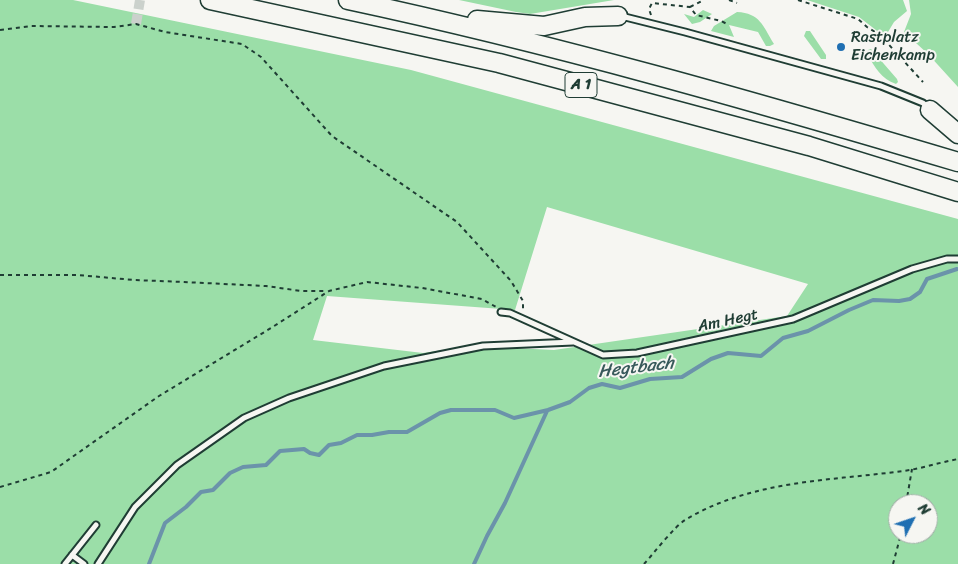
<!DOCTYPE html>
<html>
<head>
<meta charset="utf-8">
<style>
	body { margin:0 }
	#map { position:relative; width:958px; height:564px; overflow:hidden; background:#f6f6f2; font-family:Sriracha,sans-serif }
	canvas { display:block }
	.north { position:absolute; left:888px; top:494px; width:50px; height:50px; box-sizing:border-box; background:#f6f6f2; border:1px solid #a0aca6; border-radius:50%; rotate:49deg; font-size:14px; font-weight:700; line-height:20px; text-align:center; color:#1f3d34 }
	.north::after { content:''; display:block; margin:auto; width:18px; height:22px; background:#1f6fb2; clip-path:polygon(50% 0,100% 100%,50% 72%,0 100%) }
</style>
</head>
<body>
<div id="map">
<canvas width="958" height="564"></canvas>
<div class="north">N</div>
</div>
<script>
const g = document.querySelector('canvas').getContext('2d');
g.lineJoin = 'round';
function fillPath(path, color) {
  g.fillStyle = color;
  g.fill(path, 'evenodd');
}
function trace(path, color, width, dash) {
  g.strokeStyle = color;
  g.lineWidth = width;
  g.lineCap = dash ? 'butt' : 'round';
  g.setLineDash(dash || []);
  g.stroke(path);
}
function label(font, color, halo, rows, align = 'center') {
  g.font = font + ' Sriracha,sans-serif';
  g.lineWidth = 4;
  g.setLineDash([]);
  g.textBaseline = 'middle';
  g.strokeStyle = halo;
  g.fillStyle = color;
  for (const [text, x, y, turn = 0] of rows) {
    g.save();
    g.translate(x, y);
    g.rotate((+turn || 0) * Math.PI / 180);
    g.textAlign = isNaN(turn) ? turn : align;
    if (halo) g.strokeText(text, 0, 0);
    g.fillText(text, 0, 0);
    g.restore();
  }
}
fillPath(new Path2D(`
	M0,0H73L411,70L958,219V564H0ZM547,207L808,284L787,316L554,350L470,346L423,353L313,340L327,296L515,310ZM898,504H928V534H898Z
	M459,0H614L530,14L516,12Z
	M807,0H903L907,11L894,22L885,37L859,17Z
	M909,0H958V87L928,54L904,32L911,14Z
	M703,10L712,14L700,22L692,24L684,14L694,17Z
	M737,12C760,13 763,26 774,44L770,46H766L758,32L729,25L734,37L711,31L714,26Z
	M806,31H810L826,55V59H821L804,36Z
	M871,49L897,79L898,82L896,84C881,79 875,67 867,54L868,50Z`), '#9bdea8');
trace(new Path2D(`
	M149,564L165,523L186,507L201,492L213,490L230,473L243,467L266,465L280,451L304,449L310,453L319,455L329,445L341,443L357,435H372L389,432H407L440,413L451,410H495L514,418L548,410L570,402L589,388L602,384L620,388L650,379L682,377L711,359L728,353L761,356L783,338L808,331L849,310L873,300L899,301L910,299L920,292L927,279L957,269
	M474,564L487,536L505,503L547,411`), '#6b93aa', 4);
trace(new Path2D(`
	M136,24L140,0`), '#cbd1cc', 10, [10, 5]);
const lane = new Path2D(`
	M621,16L685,32L881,86L923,103L928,108
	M501,312L510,313L603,355L637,353L793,319L912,269L947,259H958
	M72,555L84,564
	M65,564L96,525
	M98,564L135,507L177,465L244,418L289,398L384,366L483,346L573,342`);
const highway = new Path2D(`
	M210,0L499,63L809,146L958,192
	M348,0C554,44 756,102 958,162
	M477,20L544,26L585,17L618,16
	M930,110L958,134`);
trace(lane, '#1f3d34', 9);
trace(highway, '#1f3d34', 21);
trace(new Path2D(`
	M729,0L737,3
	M798,0L858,19L867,27L880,35L923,82
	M690,7L704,0
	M651,15L649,9L652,3L690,7L696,15L721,21L729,25
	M0,30L31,26L114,27L136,24L165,32L242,44L261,57L332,136L457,222L511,281L523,301V310
	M0,275H78L134,280L184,282L266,286L301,291H327
	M0,487L51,472L159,396L271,328L329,291L367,282L422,288L482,299L496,307
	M906,504L912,469
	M644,564C654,553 674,527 685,520C753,479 834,481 910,470C926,467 942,462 958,459
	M893,564L901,534`), '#1f3d34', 2, [4, 4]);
trace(lane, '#f6f6f2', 5);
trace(highway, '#f6f6f2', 18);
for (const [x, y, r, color] of [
	[841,47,5,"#1f6fb2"]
]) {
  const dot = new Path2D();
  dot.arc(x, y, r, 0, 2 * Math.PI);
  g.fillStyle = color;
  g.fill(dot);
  trace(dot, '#f6f6f2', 2);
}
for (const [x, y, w] of [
	[581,85,32]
]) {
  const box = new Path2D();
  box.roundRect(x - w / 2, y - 12.5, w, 25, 4);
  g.fillStyle = '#f6f6f2';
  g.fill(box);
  trace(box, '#1f3d34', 1);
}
label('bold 15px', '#1f3d34', null, [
	["A 1",581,85]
]);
label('16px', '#1f3d34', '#f6f6f2', [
	["Rastplatz",851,38],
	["Eichenkamp",851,56]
], 'left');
label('16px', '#1f3d34', '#f6f6f2', [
	["Am Hegt",728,321,-12]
]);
label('italic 18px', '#385a5b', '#f6f6f2', [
	["Hegtbach",636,368,-7]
]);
</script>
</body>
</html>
